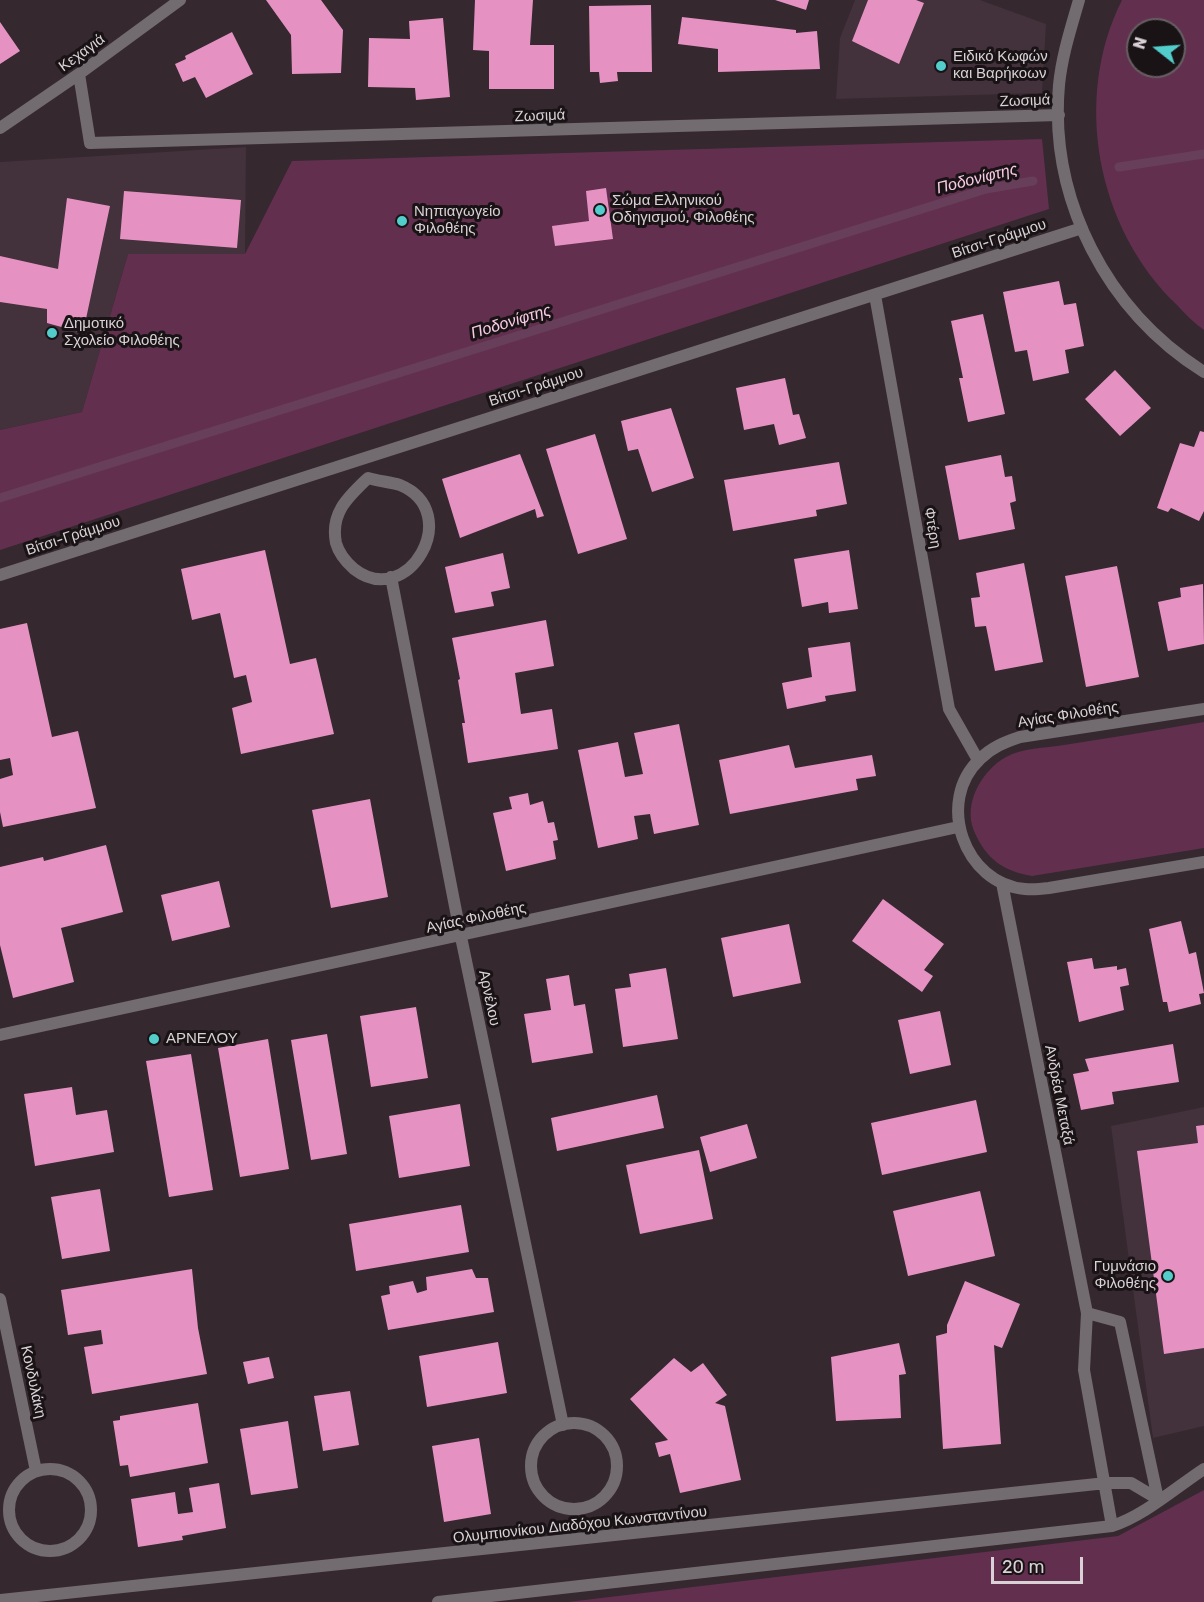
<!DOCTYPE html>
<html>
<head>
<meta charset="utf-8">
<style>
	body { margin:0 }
	#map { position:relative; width:1204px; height:1602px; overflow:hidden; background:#35282f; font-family:Rubik,sans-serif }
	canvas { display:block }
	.north { position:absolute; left:1126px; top:18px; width:60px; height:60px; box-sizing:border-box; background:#191316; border:2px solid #665f62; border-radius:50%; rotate:287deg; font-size:16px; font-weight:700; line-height:24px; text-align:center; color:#d9d1d5 }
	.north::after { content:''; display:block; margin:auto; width:21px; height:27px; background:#52cdcc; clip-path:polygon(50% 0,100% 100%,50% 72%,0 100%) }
	.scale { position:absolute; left:991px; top:1557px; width:92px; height:27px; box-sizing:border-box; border:3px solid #d9d1d5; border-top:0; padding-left:8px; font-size:18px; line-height:21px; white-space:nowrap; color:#d9d1d5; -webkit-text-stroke:4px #191316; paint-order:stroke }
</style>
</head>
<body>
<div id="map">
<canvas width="1204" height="1602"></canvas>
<div class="north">N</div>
<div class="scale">20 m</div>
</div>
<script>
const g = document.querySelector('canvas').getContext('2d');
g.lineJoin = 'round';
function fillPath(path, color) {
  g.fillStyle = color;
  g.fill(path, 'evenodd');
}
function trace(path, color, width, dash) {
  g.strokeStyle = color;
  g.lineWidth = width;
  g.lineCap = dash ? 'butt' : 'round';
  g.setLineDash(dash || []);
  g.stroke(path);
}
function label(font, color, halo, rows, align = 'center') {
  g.font = font + ' Rubik,sans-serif';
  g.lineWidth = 6;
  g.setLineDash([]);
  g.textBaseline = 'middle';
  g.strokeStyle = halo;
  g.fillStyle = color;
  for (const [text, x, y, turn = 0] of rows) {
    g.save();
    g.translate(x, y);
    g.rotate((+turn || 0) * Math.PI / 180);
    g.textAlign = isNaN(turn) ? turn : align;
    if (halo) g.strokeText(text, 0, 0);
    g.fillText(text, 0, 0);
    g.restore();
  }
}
fillPath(new Path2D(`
	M855,0H980L1046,24L1042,93L836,99L840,38Z
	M246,147L245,254H128L82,412L0,430V162Z
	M1204,1107V1426L1153,1438L1111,1126Z`), '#43313b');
fillPath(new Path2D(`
	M1122,0H1204V330C1194,323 1185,314 1177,305C1097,229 1072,99 1122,0ZM1138,30H1174V66H1138Z
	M1042,139L1049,209L0,550V430L82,412L128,254H245L292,161Z
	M1204,722V848L1032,876C1003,871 986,859 974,831C963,804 981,771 1006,757C1022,748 1045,748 1064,745C1110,738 1157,730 1204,722Z
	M1204,1490V1602H568L1118,1536Z`), '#622f4e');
trace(new Path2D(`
	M1119,167L1204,154
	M0,498L986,189L1033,181`), '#673f5a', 9);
fillPath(new Path2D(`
	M266,0H321L343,30L341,73L292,74L291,35Z
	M475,0H533L530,45H554V89H489V51L473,50Z
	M775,0H809L806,10Z
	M868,0H916L924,3L899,64L852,41Z
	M651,5L652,72H617L618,81L600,83L599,72H590L589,6Z
	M682,17L796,30V33L817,31L820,69L718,72V49L678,44Z
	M443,18L450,97L416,100L415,88L368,87L369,38L410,39L409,21Z
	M0,22L20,51L0,64Z
	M232,32L253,74L206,98L195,77L183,82L175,64L186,59L185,56Z
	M606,188L613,239L555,246L552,226L589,221L586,191Z
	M124,191L241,200L237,248L120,239Z
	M67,198L110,206L83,333L47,323V309L0,302V256L58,269Z
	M1059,281L1064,305L1076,303L1084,346L1065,350L1069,373L1033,381L1027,350L1015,352L1003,292Z
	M983,314L1005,414L968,422L959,378H963L951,321Z
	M1115,370L1151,408L1120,436L1085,399Z
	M785,378L793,415L799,414L806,438L779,445L774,424L744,430L736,388Z
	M671,408L694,478L652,492L638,449L628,451L621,421Z
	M1200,431L1204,432V511L1199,521L1171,508L1168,512L1157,508L1180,443L1194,447Z
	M595,434L627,539L578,554L546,449Z
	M520,454L544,516L537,518L535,509L460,538L442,479Z
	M1001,455L1005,477L1012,476L1016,501L1010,503L1015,529L959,540L945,466Z
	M839,462L847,504L816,510L817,516L733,531L724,480Z
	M265,550L290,664L316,658L334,734L241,754L232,708L252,702L246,675L234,678L220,613L192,620L181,569Z
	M849,550L858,609L829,613L828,602L802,607L794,559Z
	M503,553L510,588L491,592L494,606L455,613L445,567Z
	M1024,563L1043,662L995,671L986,626L975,627L971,598L980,597L976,573Z
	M1117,566L1139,677L1086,687L1065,576Z
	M1203,584L1204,644L1168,651L1158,602L1181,597L1180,588Z
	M546,620L554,666L515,673L521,714L552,709L558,749L468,763L462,723H465L458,680L460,679L452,638Z
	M27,623L52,737L78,731L96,808L3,827L0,812V779L13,775L10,758L0,760V629Z
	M850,642L856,691L825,696L826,701L787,709L782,683L812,677L808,648Z
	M679,724L699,825L654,834L650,814L634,816L638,839L598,848L578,750L618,742L625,777L643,774L634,733Z
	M789,745L795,768L872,755L876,776L856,779L858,790L730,814L719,760Z
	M528,793L530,805L543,801L548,823L554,822L558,840L553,841L556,859L506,871L493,813L512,809L509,797Z
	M370,799L388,897L331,908L312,810Z
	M106,845L123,912L61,928L74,982L13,998L0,945V867L43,857L44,861Z
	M219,881L230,927L172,941L161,895Z
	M883,899L944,944L924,970L933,976L922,992L852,941Z
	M1181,921L1189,954L1196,952L1204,993L1199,994L1201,1004L1169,1012L1167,1002H1163L1149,929Z
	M789,924L801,983L733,997L721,938Z
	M1092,958L1094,969L1117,966V970L1126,968L1129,985L1120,987L1124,1010L1079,1022L1067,962Z
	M666,968L678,1039L623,1047L615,989L631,987L629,974Z
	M569,975L574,1006L585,1004L593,1053L532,1063L524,1014L551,1010L546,979Z
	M416,1007L428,1078L371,1087L360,1016Z
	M940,1011L951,1065L910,1074L898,1020Z
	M327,1034L347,1154L311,1160L291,1040Z
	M268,1039L289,1169L240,1177L218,1048Z
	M1173,1044L1179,1082L1112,1092L1114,1104L1081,1110L1073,1074L1089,1071L1085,1059Z
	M191,1054L213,1190L169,1197L146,1061Z
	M72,1087L76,1115L107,1110L114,1152L35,1166L24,1094Z
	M657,1095L664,1128L557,1151L551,1118Z
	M976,1100L987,1152L882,1175L871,1123Z
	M460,1104L470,1166L399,1178L389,1116Z
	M747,1124L757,1158L710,1172L700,1137Z
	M1204,1125V1348L1164,1354L1137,1151L1198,1143L1196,1126Z
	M699,1150L713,1219L640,1234L626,1165Z
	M100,1189L110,1251L62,1259L51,1197Z
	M980,1191L995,1256L908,1276L893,1211Z
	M461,1205L469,1252L356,1271L349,1224Z
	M192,1269L198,1328L207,1374L92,1394L84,1347L103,1344L101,1330L68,1335L61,1290Z
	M472,1269L476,1278H488L494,1312L388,1330L381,1296L390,1294L389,1286L413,1281L417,1293L427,1290L426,1277Z
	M965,1281L1020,1304L1002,1348L994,1345L1001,1444L943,1449L936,1336L947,1333V1325Z
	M498,1342L507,1393L427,1407L419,1356Z
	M899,1343L906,1374L899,1375L901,1418L836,1421L831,1357Z
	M269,1357L274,1378L248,1384L243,1362Z
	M674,1358L691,1372L703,1363L727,1395L715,1403L725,1406L741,1480L680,1493L670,1454L659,1457L655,1443L668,1440L630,1399Z
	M350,1391L359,1445L323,1451L314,1396Z
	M198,1403L208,1463L130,1477L128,1465L120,1466L113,1421L120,1420V1416Z
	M288,1421L298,1488L251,1495L240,1429Z
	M479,1438L491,1514L444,1522L432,1446Z
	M219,1483L226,1528L182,1536L183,1540L138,1547L131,1499L175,1492L178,1514L193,1512L189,1488Z`), '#e592c2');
trace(new Path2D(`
	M1079,0C1071,28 1062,55 1059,85C1049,200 1107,311 1204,372
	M79,74L90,143L1059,115
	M0,128L79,74L180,0
	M875,295L949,709L978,760
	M368,478C378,481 390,482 400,485C465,512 408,611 354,569C346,562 339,554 336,543C330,513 348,497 368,478Z
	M0,575L1082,228
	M391,577L461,937L563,1425
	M1204,709L1020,737C1005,742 992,747 980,759C935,801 964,884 1025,889C1033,890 1041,889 1049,888L1204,862
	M1002,883L1087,1313L1084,1370L1112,1526
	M0,1035L958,827
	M0,1299L36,1471
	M1087,1313L1120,1322L1158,1499
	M531 1466a43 43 0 1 1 86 0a43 43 0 1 1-86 0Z
	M9 1510a41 41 0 1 1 82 0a41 41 0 1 1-82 0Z
	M0,1600L1106,1483H1131L1158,1499
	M438,1602L1112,1526C1144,1516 1175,1488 1204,1469`), '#726b6f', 12);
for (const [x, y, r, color] of [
	[941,66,6,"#52cdcc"],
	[600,210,6,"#52cdcc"],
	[402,221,6,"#52cdcc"],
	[52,333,6,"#52cdcc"],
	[154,1039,6,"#52cdcc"],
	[1168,1276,6,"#52cdcc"]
]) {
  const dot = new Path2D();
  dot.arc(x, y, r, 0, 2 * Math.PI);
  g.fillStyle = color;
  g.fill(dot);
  trace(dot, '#191316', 2);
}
label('15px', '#d9d1d5', '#191316', [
	["Κεχαγιά",82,53,-36],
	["Ζωσιμά",1025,101,-2],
	["Ζωσιμά",540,116,-2],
	["Βίτσι-Γράμμου",999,239,-18],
	["Βίτσι-Γράμμου",536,387,-18],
	["Φτέρη",932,528,80],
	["Βίτσι-Γράμμου",73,536,-18],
	["Αγίας Φιλοθέης",1068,715,-9],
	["Αγίας Φιλοθέης",476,918,-12],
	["Αρνέλου",489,998,78],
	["Ανδρέα Μεταξά",1059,1095,79],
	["Κονδυλάκη",33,1382,78],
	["Ολυμπιονίκου Διαδόχου Κωνσταντίνου",580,1525,-6]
]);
label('15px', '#d9d1d5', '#191316', [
	["Ειδικό Κωφών",953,57],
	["και Βαρήκοων",953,74],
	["Σώμα Ελληνικού",612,201],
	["Οδηγισμού, Φιλοθέης",612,218],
	["Νηπιαγωγείο",414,212],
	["Φιλοθέης",414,229],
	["Δημοτικό",64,324],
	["Σχολείο Φιλοθέης",64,341],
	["ΑΡΝΕΛΟΥ",166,1039],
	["Γυμνάσιο",1156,1267,"right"],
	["Φιλοθέης",1156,1284,"right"]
], 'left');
label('italic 16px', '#f8cbe4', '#191316', [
	["Ποδονίφτης",977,179,-14],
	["Ποδονίφτης",511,322,-17]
]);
</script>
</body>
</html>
